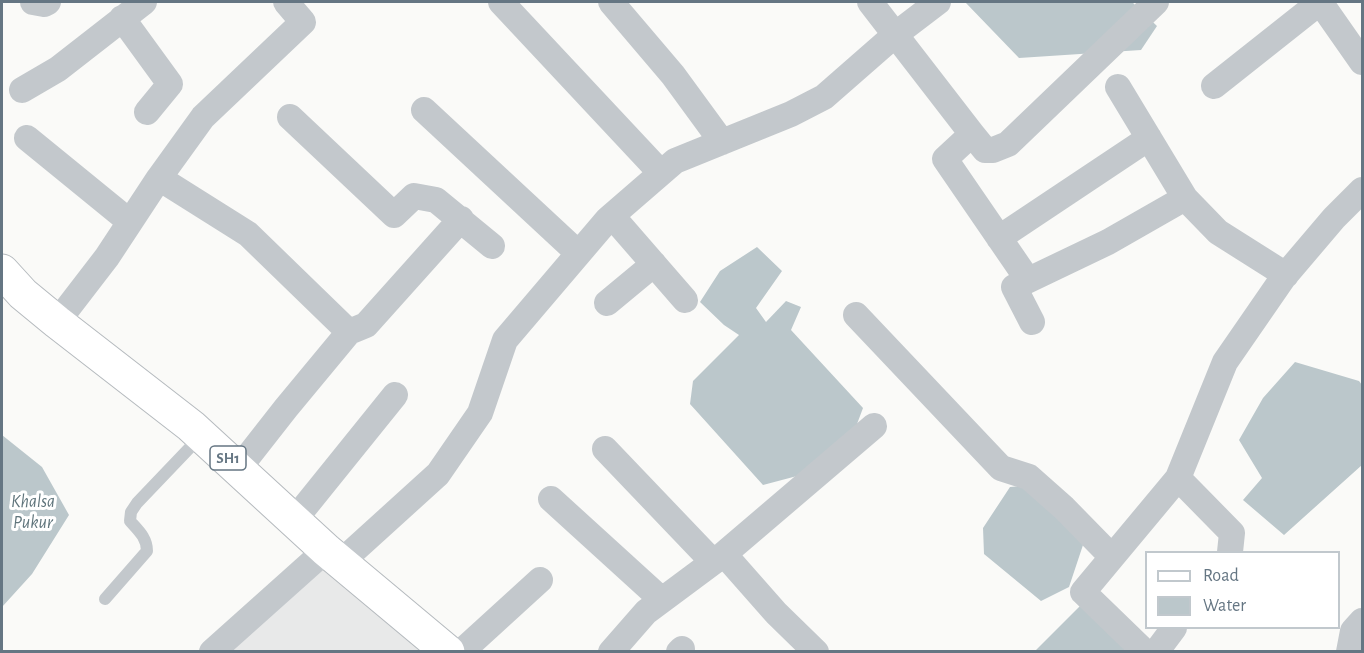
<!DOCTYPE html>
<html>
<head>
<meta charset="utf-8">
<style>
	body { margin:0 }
	#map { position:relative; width:1364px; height:653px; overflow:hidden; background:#fafaf8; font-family:"Alegreya Sans",sans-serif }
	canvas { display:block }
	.frame { position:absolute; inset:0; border:3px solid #657683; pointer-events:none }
	.legend { position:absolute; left:1145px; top:551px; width:195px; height:78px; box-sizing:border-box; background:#fff; border:2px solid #c1c8cd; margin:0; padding:8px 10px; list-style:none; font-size:18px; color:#657683 }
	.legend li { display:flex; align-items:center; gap:12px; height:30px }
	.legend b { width:30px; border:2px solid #c1c8cd }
</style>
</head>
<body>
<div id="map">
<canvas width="1364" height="653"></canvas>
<div class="frame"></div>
<ul class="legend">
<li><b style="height:8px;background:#fff"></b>Road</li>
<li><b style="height:16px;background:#bbc7cb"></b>Water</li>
</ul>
</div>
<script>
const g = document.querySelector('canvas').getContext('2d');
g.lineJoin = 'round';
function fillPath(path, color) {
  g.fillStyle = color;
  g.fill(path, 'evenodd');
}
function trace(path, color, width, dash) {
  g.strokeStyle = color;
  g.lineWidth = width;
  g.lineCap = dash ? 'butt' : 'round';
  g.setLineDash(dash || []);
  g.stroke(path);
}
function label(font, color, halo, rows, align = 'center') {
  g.font = font + ' "Alegreya Sans",sans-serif';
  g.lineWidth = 6;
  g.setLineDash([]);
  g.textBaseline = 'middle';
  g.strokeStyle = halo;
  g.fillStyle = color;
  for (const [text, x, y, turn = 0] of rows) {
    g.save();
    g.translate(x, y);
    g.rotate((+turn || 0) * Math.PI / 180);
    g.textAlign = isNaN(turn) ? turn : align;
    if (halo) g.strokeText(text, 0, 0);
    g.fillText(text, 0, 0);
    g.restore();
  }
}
fillPath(new Path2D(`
	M326,552L450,652H219Z`), '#e8e9e9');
fillPath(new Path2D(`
	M965,2H1132L1157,26L1141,50L1019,58Z
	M757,247L782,271L756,308L766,322L786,301L801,307L791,330L863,408L854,432L797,476L763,485L690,404L693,381L739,335L724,325L700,302L720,271Z
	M1295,362L1359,381L1362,385V465L1284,535L1243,500L1262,478L1239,440L1263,398Z
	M2,435L42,467L69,515L32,574L2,607Z
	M1022,486L1084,542L1069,587L1041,601L984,554L983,528L1010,487Z
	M1085,601L1135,652H1034Z`), '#bbc7cb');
const primary = new Path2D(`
	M2,271L23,294L57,322L191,426L326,550L448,652`);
trace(primary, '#b5babe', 35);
trace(new Path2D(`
	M105,599L147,551C147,538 139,531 130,521L131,512L137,503L201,436`), '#c3c8cc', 12);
trace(new Path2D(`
	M33,2L44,4L48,2
	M501,2L661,173
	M611,2L673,75L722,142
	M870,2L972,134L945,159L1028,280
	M1320,2L1362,62
	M122,18L170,84L147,112
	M1214,86L1320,2
	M1118,87L1185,198L1218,232L1286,275
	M22,90L58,69L144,2
	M424,110L578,253
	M290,117L394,215L414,196L436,200L492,246
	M972,134L985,150H993L1008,144L1156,2
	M27,138L130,222
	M159,178L248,234L349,332
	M612,216L685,300
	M999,238L1149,138
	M607,303L654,264
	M856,315L1001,468L1029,477L1064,508L1112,557
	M57,322L107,257L159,178L203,117L303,22L286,2
	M1032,322L1014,287L1108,242L1185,198
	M605,449L713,562
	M239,468L286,408L349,332L366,325L461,219
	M1178,478L1232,533L1230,552
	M551,499L662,600
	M295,519L395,395
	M724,554L776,613L816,652
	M341,562L438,474L480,413L505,340L608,219L675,161L791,114L824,97L896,34L938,2
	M212,652L326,550
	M461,652L540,580
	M611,652L646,612L724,554L874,426
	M679,652L682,649
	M1145,652L1083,592L1178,478L1225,362L1283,278L1334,218L1362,190
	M1156,652L1174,628
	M1349,652L1353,631L1362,621`), '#c3c8cc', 26);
trace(primary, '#fff', 33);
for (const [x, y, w] of [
	[228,458,36]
]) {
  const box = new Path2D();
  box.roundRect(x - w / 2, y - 12, w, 24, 4.5);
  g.fillStyle = '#fff';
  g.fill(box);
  trace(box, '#657683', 1.5);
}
label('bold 15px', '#657683', null, [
	["SH1",228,458]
]);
label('italic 18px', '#60757c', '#fff', [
	["Khalsa",33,502],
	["Pukur",33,523]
]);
</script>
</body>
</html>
